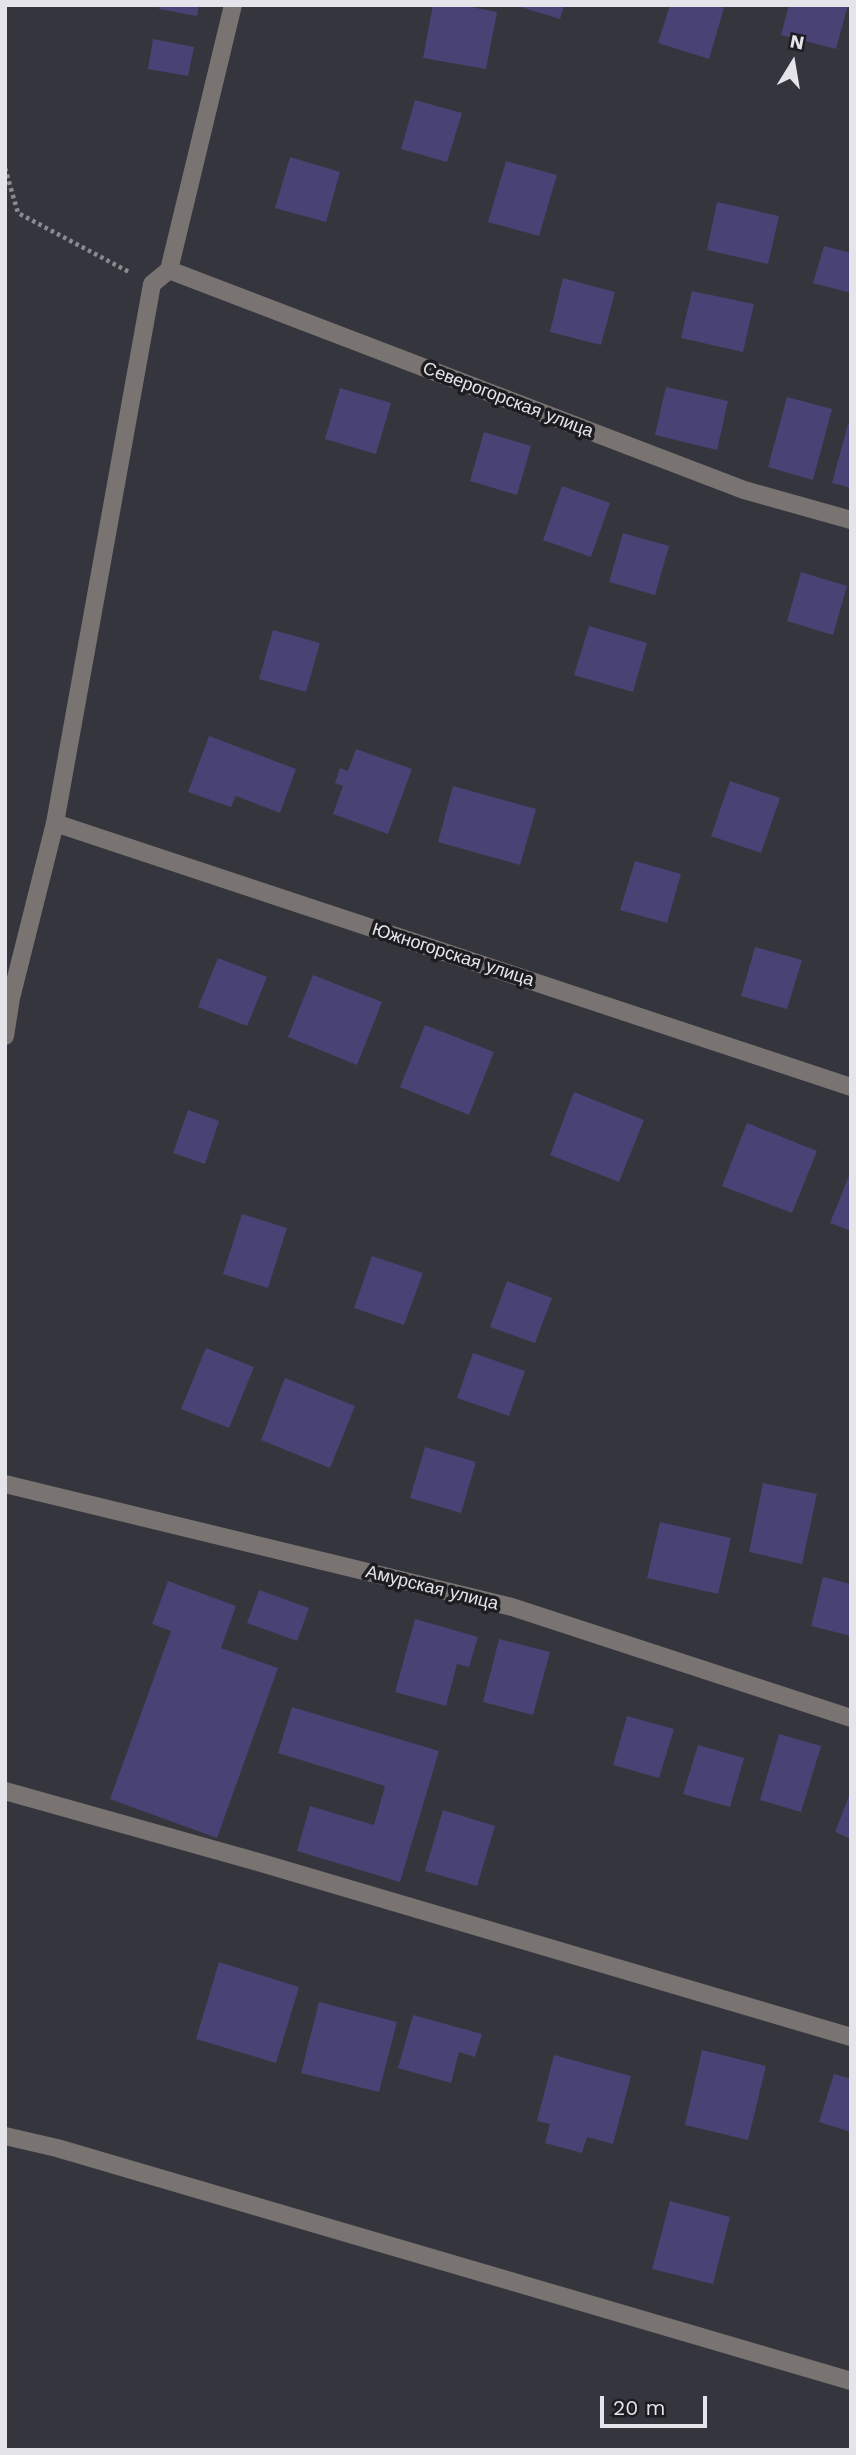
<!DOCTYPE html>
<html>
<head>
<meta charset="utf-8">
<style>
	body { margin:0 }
	#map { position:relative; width:856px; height:2455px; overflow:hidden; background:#35353d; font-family:"Work Sans",sans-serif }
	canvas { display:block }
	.frame { position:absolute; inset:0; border:7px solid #e4e4ea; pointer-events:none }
	.north { position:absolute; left:758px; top:28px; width:70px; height:70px; -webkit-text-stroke:5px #1d1d21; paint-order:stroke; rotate:11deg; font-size:19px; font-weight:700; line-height:28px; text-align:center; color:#e4e4ea }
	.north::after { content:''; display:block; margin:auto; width:24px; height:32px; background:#e4e4ea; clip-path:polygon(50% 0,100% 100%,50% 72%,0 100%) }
	.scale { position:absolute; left:600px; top:2396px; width:107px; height:32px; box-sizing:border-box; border:4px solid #e4e4ea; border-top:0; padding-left:9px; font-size:21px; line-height:24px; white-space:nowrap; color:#e4e4ea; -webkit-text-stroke:5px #1d1d21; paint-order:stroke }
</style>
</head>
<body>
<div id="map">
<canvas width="856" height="2455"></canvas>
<div class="frame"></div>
<div class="north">N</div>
<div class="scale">20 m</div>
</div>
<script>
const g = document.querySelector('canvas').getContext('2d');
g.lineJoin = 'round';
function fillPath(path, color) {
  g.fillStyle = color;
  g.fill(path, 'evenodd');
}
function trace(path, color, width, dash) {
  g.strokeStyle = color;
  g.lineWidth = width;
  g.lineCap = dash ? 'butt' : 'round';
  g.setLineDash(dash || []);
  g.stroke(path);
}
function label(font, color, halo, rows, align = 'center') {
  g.font = font + ' "Work Sans",sans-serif';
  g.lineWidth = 7;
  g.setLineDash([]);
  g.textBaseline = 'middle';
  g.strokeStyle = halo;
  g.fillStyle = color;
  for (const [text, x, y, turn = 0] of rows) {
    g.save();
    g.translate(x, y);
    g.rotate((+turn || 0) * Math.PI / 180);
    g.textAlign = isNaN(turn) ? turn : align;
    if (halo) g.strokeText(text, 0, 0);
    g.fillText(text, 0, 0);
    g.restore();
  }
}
fillPath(new Path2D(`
	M160,5H199L197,16L159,9Z
	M433,5H461L497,12L486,69L423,58Z
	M514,5H564L560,19Z
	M670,5H715L724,8L709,59L658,43Z
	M789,5H848L836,49L781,35Z
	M153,39L194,47L188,76L148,69Z
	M415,100L462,113L447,162L401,149Z
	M290,157L340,172L326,222L275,208Z
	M506,161L557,175L539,236L488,222Z
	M717,202L779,216L768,264L707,250Z
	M824,246L851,253V293L813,283Z
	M563,278L615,292L601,345L550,332Z
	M692,291L754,304L743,352L681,338Z
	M666,387L728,401L717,450L655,435Z
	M340,388L391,403L376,454L325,439Z
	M787,397L832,409L813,480L768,467Z
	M848,424L851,425V488L832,483Z
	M484,432L531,446L517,495L470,481Z
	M562,486L610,503L591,557L543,540Z
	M623,533L669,546L655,595L609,582Z
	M801,572L847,586L833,635L787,621Z
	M589,626L647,643L633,692L574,675Z
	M273,630L320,643L306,692L259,679Z
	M209,736L296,769L280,813L236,796L231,807L188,792Z
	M356,749L412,769L388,834L333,814L343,786L335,783L340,768L348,771Z
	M730,781L780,798L761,853L711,836Z
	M453,786L536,809L520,865L438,842Z
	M635,861L681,874L667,923L620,910Z
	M755,947L802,960L787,1009L741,996Z
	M218,958L267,977L247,1026L198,1007Z
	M313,975L382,1002L357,1065L288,1037Z
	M425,1025L494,1052L469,1115L400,1087Z
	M574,1092L644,1120L619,1182L550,1155Z
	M188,1110L219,1121L205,1164L173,1153Z
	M747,1123L817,1151L792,1213L722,1186Z
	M851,1171V1231L830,1223Z
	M242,1214L287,1228L268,1288L223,1274Z
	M372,1256L423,1273L404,1325L354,1308Z
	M507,1281L552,1298L535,1343L490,1327Z
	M206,1348L254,1367L229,1428L181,1409Z
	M473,1353L525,1371L509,1416L457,1398Z
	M285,1378L355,1406L330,1468L261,1440Z
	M425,1447L476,1462L461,1513L410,1498Z
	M763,1483L817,1494L802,1564L749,1552Z
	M660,1522L731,1538L718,1594L647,1578Z
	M823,1577L851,1584V1636L811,1626Z
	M168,1581L236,1606L221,1648L278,1668L217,1838L110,1799L171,1631L152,1624Z
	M259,1590L309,1608L297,1641L247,1623Z
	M415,1619L478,1637L469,1667L457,1664L446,1706L395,1692Z
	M499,1639L550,1652L533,1715L483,1702Z
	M292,1707L439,1751L400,1882L297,1851L310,1806L374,1825L385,1786L278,1753Z
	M627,1716L674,1729L659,1778L613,1765Z
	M779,1734L821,1746L801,1812L760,1800Z
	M698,1745L744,1758L730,1807L683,1794Z
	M851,1791V1839L835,1832Z
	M443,1810L495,1826L477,1886L425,1871Z
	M219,1962L299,1987L276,2063L196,2039Z
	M319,2002L397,2022L379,2092L301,2073Z
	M413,2015L482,2034L475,2057L459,2052L451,2083L398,2068Z
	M702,2050L766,2066L748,2140L685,2125Z
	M554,2055L631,2076L613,2144L587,2137L582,2153L545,2143L550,2124L537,2121Z
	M834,2074L851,2079V2132L819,2122Z
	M670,2201L730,2217L713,2284L652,2269Z`), '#494274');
trace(new Path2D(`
	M5,168L18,213L131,273`), '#8b8b92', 4.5, [3.5, 3.5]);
trace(new Path2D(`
	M169,270L744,490L851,520
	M55,823L851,1087
	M5,1036L11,998L55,823L152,284L169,270L233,5
	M5,1484L512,1607L851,1718
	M5,1791L258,1862L851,2037
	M5,2136L57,2148L851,2381`), '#797471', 18);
label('18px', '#e4e4ea', '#1d1d21', [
	["Северогорская улица",508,400,21],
	["Южногорская улица",453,955,18],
	["Амурская улица",432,1588,14]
]);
</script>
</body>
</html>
